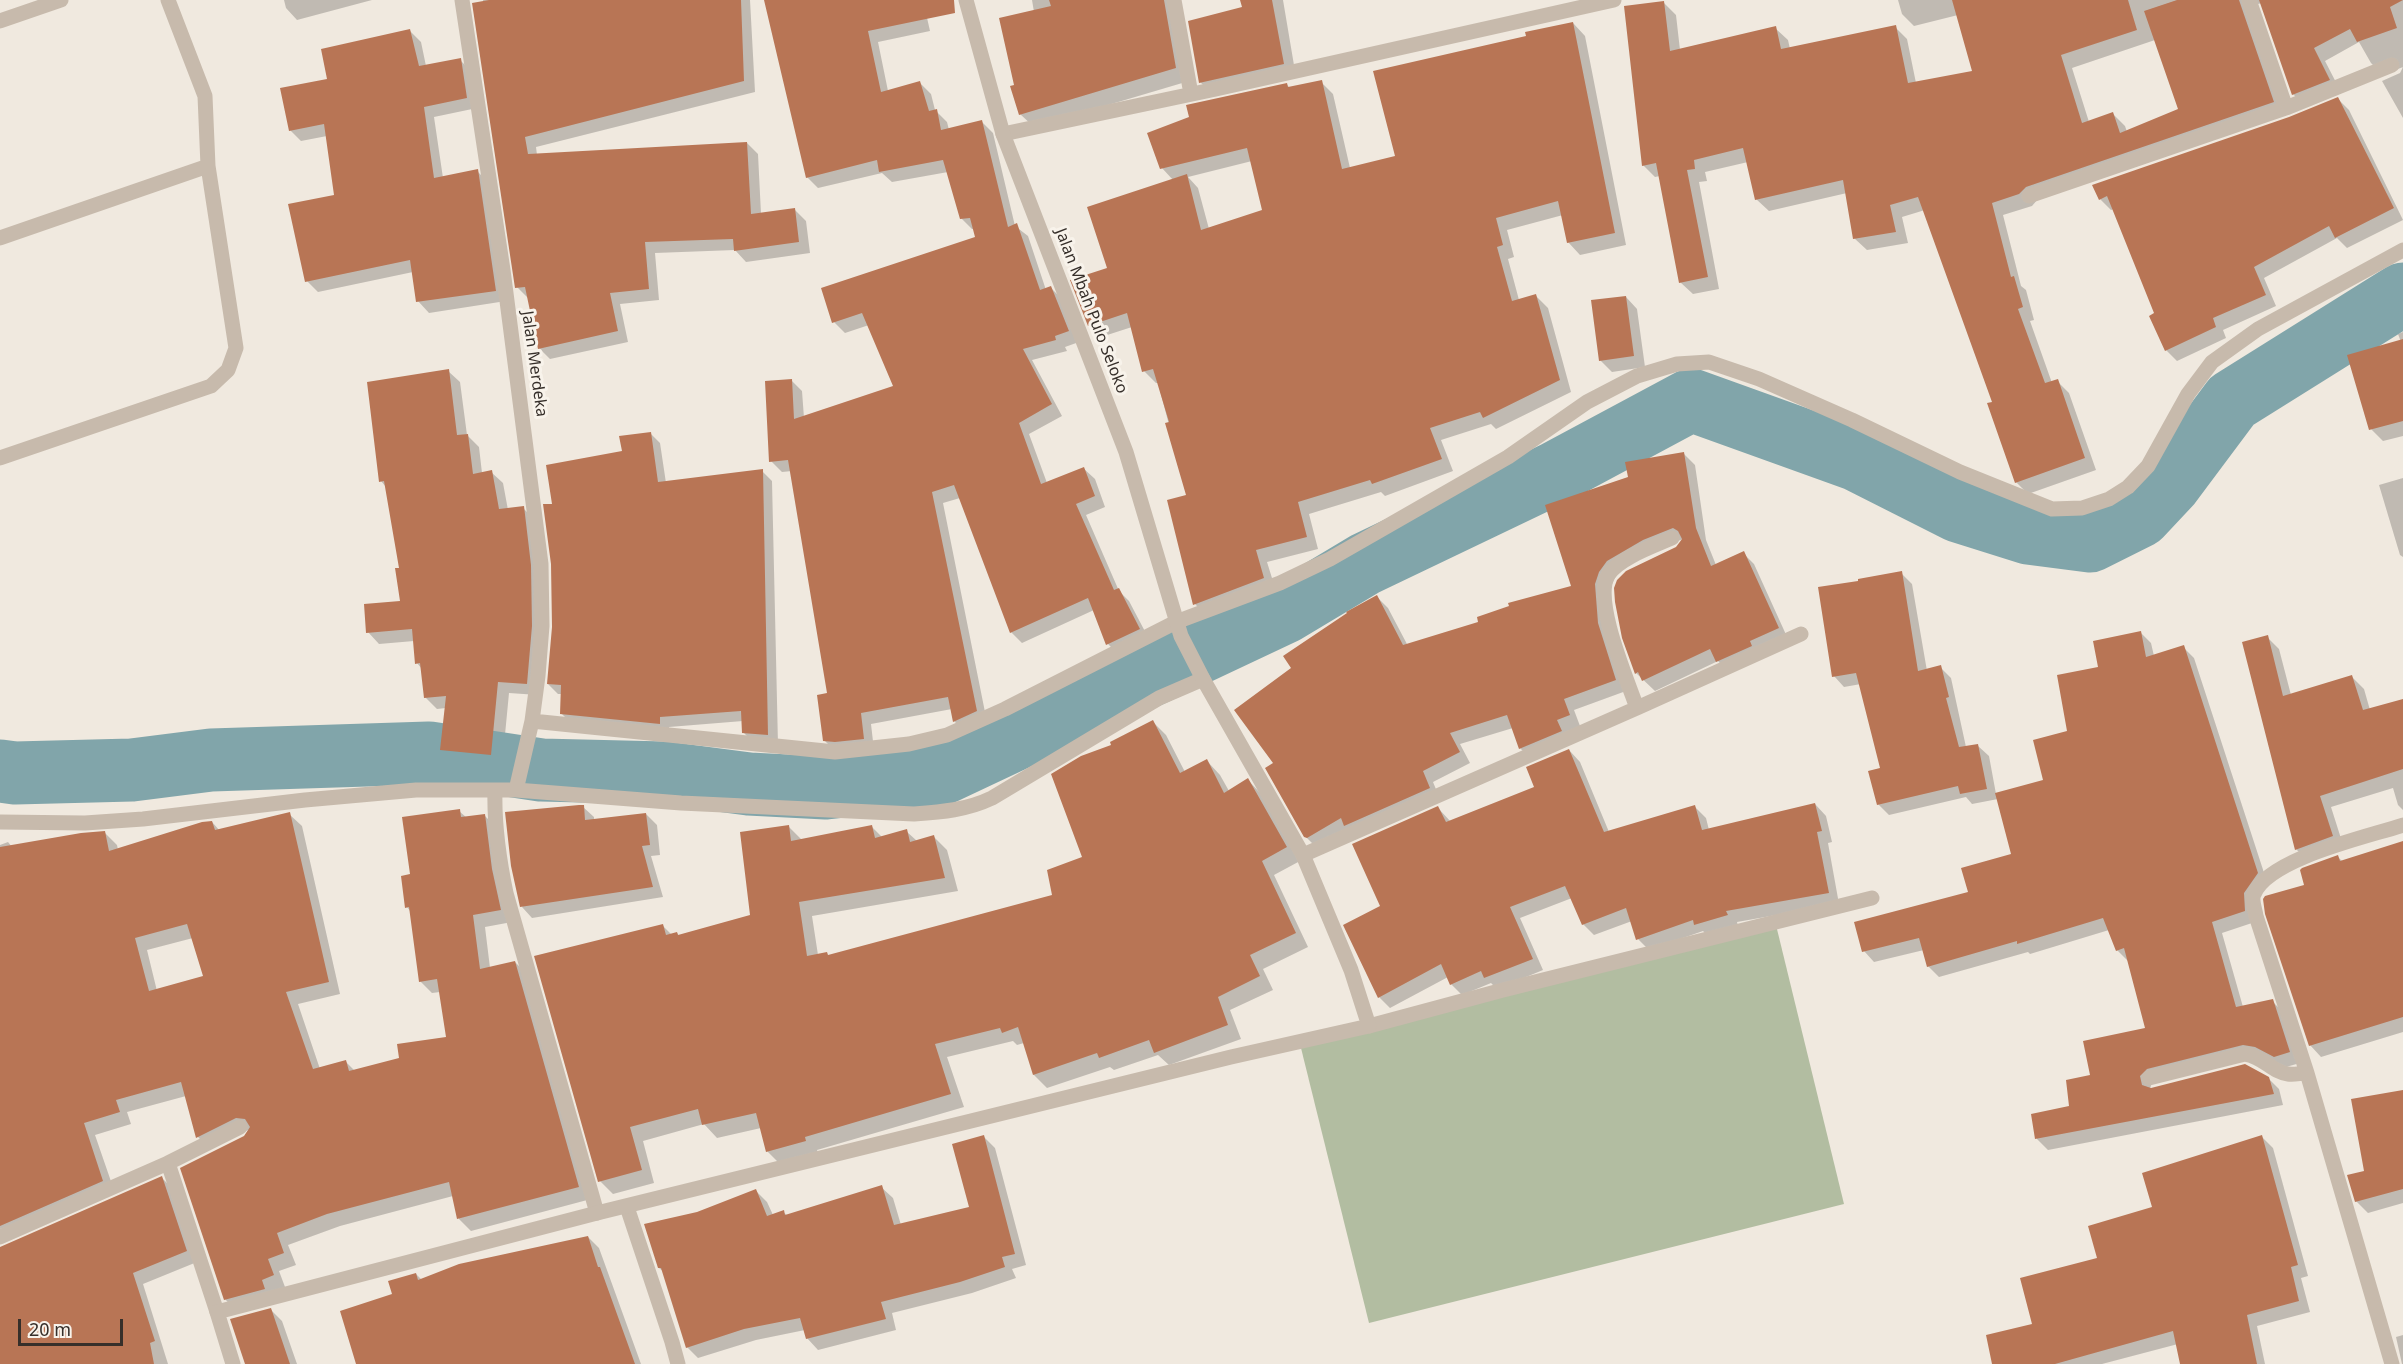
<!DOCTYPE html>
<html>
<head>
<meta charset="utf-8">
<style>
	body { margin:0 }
	#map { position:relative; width:2403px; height:1364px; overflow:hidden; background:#f0e9df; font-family:"Noto Sans",sans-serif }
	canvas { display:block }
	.scale { position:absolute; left:18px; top:1319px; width:105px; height:27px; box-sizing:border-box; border:3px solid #362f2a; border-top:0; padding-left:8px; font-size:18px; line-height:21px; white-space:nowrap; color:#362f2a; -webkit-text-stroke:4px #f8f3eb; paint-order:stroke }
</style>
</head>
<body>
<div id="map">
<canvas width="2403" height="1364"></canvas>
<div class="scale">20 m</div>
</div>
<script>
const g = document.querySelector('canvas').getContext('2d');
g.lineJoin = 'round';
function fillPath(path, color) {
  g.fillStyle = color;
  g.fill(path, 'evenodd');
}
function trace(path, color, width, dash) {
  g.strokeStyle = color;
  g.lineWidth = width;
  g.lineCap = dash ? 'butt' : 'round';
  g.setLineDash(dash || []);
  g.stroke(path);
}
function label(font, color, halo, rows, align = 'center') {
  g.font = font + ' "Noto Sans",sans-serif';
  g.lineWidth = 6;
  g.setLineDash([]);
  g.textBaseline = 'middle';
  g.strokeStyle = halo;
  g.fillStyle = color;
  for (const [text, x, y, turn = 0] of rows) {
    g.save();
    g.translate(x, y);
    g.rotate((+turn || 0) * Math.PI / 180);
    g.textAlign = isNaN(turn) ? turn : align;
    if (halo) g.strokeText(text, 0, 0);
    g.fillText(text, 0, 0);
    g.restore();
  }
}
fillPath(new Path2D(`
	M1776,925L1844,1204L1369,1323L1300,1044Z`), '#b2bda1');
fillPath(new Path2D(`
	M284,0H372L297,20L286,8Z
	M483,0H750L755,92L536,147L537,155L747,143L758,154L761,214L794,209L806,221L810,253L746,262L735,250L655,253L659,300L620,304L628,342L550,359L539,348L528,298L517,287Z
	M766,0H923L930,31L878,42L888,91L920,83L931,94L935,110L947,122L949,130L982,122L993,133L1015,226L1028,236L1046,290L1051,288L1062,299L1079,342L1065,347L1067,351L1032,360L1062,416L1029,434L1047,483L1083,468L1095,479L1105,507L1086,515L1119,591L1129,601L1150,641L1119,655L1108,644L1094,610L1022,643L1011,632L960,498L943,503L987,722L965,732L954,721L952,709L871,724L874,750L835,751L824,740L829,695L792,471L782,472L771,461L791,380L802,391L804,418L895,387L869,325L845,333L834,322L977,238L975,229H972L961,218L948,172L892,182L882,173L818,188L807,177Z
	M1032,0H1180L1189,81L1034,127L1020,114L1016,86L1034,12Z
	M1242,0H1283L1296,77L1214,95L1200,82L1243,8Z
	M1898,0H2403V118L2382,81L2400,73L2403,67L2383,75L2371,63L2359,42L2325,61L2341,92L2305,106L2293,94L2262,3L2254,5L2285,114L2038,199L2032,206L2003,215L2021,286L2026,290L2034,320L2030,321L2052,383L2057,381L2069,393L2096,470L2028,494L2016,482L1994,402L1925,210L1902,217L1908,243L1867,250L1854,238L1847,193L1769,211L1756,199L1748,162L1705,172L1707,181L1699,182L1719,289L1693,294L1680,282L1660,176L1655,177L1643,165L1664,3L1676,15L1680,50L1775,28L1788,40L1790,49L1895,27L1907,39L1916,83L1974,72L1958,15L1914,26L1902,14ZM2155,40L2180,110L2127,132L2125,126L2112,113L2089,122L2072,68Z
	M1573,23L1585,36L1626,245L1580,255L1568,242L1563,215L1507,230L1514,257L1508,259L1519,300L1535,295L1548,308L1571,392L1496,429L1491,424L1441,440L1453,471L1385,496L1381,492L1309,514L1318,549L1267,562L1276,591L1207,616L1195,604L1188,497L1158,383H1156L1144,371L1132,327L1101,337L1089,325L1109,269L1173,180L1162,168L1287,85L1290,88L1321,82L1333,94L1350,168L1396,157L1528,38ZM1252,161L1264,211L1209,229L1198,188L1188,177Z
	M410,31L421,42L426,66L460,60L471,71L477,108L434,117L443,178L477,171L488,182L506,301L429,313L418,301L413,272L318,292L307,281L336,196L327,136L301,141L290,130L329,80Z
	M2338,99L2349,110L2403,220L2347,248L2337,238L2264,278L2276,306L2223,330L2226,338L2177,361L2166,350L2151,317L2156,314L2114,209L2111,210L2100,199L2094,186L2290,119Z
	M1626,297L1637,309L1645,367L1612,372L1600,360Z
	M2403,332V436L2383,441L2371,429L2401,342L2398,334Z
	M448,371L460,382L467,435L479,447L482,473L491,472L503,483L508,510L523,508L535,520L538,695L509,693L502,766L453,761L442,749L446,708L437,709L425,697L422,669L417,663L414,641L379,644L368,632L401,602V569L386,487L381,481Z
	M650,433L660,443L666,483L762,471L772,481L778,745L753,742L743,732V721L669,727V734L572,724L561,713L562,694H558L548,684L553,627L554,505Z
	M1684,454L1695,465L1706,540L1716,565L1743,553L1754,564L1788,639L1728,672L1718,661L1655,691L1636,673L1677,548L1683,539L1654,550L1618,572L1606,596L1626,691L1574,710L1580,726L1531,759L1520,748L1513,728L1460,744L1470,763L1433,782L1440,799L1317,848L1305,836L1276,763L1293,668L1377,597L1388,608L1408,646L1480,623L1573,587L1629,478Z
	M2403,478V557L2400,555L2379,485Z
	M1901,573L1912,584L1927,671L1940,667L1951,678L1966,747L1978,746L1989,756L1996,794L2045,781L2100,669L2140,632L2151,643L2154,656L2183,647L2194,658L2268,885L2254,905L2255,922L2222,933L2243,1007L2272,1001L2283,1012L2300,1063L2286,1067L2254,1055L2152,1082L2150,1089L2268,1078L2279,1089L2283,1105L2048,1150L2037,1139L2032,1115L2071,1108L2092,1076L2147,1029L2128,961L2117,950L2109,930L2030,954L2028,952L1939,977L1928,966L1924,950L1874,962L1864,951L1969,894L2013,855L1998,799L1972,804L1966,797L1889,815L1878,804L1882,769L1861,684L1844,687L1834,676Z
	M2267,637L2279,649L2291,695L2352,677L2364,689L2370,710L2403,701V810L2398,805L2393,788L2331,807L2344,848L2308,861L2296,849L2244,643Z
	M1153,722L1166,735L1185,772L1207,761L1220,775L1229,791L1248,780L1261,794L1300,861L1274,875L1308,947L1263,969L1273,990L1230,1010L1241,1039L1169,1065L1158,1055L1114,1070L1110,1067L1047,1088L1034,1075L1024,1043L1017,1045L1013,1041L947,1057L964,1107L817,1150L819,1155L781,1165L767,1151L761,1128L717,1138L704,1124L643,1141L654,1183L613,1194L600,1181L663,926L672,935L677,933L680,937L752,916L789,827L803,841L872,827L882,837L906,831L917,841L934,837L947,850L958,891L812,916L818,955L829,956L1054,896L1084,858L1113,746Z
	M1569,750L1580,762L1609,832L1695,807L1706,818L1709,830L1815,804L1826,816L1832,842L1828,843L1839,904L1737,922L1738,926L1707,935L1703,931L1649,950L1638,939L1632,921L1594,935L1583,924L1572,898L1520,918L1543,970L1497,989L1491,983L1462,995L1451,984L1448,977L1390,1008L1379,997L1382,907L1438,808L1451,822L1536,788Z
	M583,807L594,817V821L646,814L657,825L660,855L651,856L663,897L532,918L522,907Z
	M459,811L467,818L485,816L497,828L512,922L485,927L490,968L515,962L527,974L591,1199L471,1231L459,1219L453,1196L340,1226L288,1245L296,1265L279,1271L285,1287L237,1312L225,1299L245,1137L250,1129L210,1149L198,1137L186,1096L127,1112L131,1124L95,1135L115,1193L0,1229V845L8,842L12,847L105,833L117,845L118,850L212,822L220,831L289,814L302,826L340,994L298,1004L320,1069L346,1062L355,1071L401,1059L447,1038L440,992L432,993L420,981L411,912L407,907L412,876ZM193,938L205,977L157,991L147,950Z
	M2403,842V1032L2321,1057L2310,1045L2306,886L2338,857L2343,862Z
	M2403,1092V1203L2368,1213L2356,1201L2366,1172Z
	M984,1137L995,1148L1026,1265L1012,1269L1016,1278L972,1293L892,1313L896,1330L818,1350L807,1338L805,1330L756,1340L698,1358L687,1347L664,1272L659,1268L698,1213L756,1191L767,1202L773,1215L783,1212L788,1216L881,1187L893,1198L901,1225L971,1208Z
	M2262,1137L2273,1148L2308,1276L2301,1278L2310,1312L2257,1326L2265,1364H2182L2178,1344L2102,1364H1994L2153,1208Z
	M162,1178L173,1189L197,1262L143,1284L168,1364H0V1247H4Z
	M588,1237L599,1248L641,1364H358L394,1295L416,1274L422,1280Z
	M271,1310L282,1321L297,1364H247Z
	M2403,1335V1364H2402L2396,1337Z`), '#0003');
trace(new Path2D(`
	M0,771L15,773L132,770L211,760L429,753L541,770L665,773L749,784L826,788L937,776L1285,612L1365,564L1553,474L1691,400L1855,459L1958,511L2028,533L2090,541L2140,516L2170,484L2232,401L2403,294`), '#81a5aa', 63);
fillPath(new Path2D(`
	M489,0H741L744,81L525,137L528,154L747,142L751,214L795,208L799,242L734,251L733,239L645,242L649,289L610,293L618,331L538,349L525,287L515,288L472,3Z
	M764,0H954L955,13L868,31L881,92L920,81L929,111L937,109L941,130L982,120L1008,227L1017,223L1040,290L1051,286L1069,331L1055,336L1056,340L1023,349L1052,404L1019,423L1041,484L1084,467L1095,496L1076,504L1114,590L1119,588L1140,629L1106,645L1088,598L1010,633L954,485L932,492L977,711L953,722L948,697L861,713L864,739L835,742L823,741L817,695L827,693L788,460L769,462L765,381L792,379L794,419L893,386L862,313L832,323L821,288L975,237L970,218L960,219L943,160L879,172L877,160L806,178Z
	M1049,0H1164L1176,68L1019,115L1010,86L1014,85L999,18L1051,6Z
	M1240,0H1272L1284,64L1199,83L1188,21L1242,7Z
	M1952,0H2128L2137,30L2061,55L2082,123L2113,112L2120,133L2178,109L2144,11L2177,0H2239L2274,102L2026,187L2019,194L1992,203L2011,277L2014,276L2023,307L2018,309L2045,383L2058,379L2085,458L2015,483L1987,403L1992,402L1918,197L1890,205L1896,232L1853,239L1843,180L1755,200L1743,148L1694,160L1695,169L1687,170L1708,277L1679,283L1656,163L1642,166L1624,6L1664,1L1670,51L1776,26L1781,49L1896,25L1908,83L1972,71Z
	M2259,0H2403L2390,7L2397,28L2357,42L2350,29L2314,48L2330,80L2292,95Z
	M1573,22L1615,233L1567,243L1558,201L1496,218L1503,245L1497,247L1512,301L1536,294L1560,380L1483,418L1480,412L1430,428L1442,459L1372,484L1370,480L1298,502L1307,537L1256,550L1264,578L1193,605L1167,500L1186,495L1165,423L1169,422L1153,369L1142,372L1127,313L1088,326L1070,280L1107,268L1087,207L1187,174L1201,230L1262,210L1247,148L1160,169L1147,133L1189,117L1186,105L1287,83L1288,87L1322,80L1342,169L1395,156L1373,71L1526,36L1525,32Z
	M410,29L419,66L461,58L467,98L424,107L434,178L478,169L496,291L416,302L410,260L305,282L288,204L334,195L324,124L289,131L280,88L327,79L321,49Z
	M2338,97L2394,208L2335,238L2329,226L2254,267L2266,295L2213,318L2216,327L2165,351L2149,316L2154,313L2107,196L2099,200L2092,185L2289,117Z
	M1626,296L1634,356L1599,361L1591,300Z
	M2403,339V421L2369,430L2347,355Z
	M449,369L457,435L468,434L473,474L492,470L499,509L524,506L531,565L532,626L527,684L498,682L491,755L440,750L446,696L424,698L420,663L415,664L412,629L366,633L364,604L400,601L395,568H399L384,481L379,482L367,382Z
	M651,432L658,482L763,469L768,735L742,733L741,711L660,717V724L560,714L561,685L547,684L552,627L551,564L543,504H552L546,465L622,451L619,436Z
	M1684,452L1696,528L1711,566L1744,551L1779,628L1750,641L1752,646L1716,662L1710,649L1642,681L1638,672L1635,674L1622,638L1615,602L1614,588L1617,580L1626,571L1676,547L1682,539L1678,531L1673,528L1643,540L1607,561L1599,572L1595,584L1598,623L1616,680L1564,699L1570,715L1557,720L1562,731L1519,749L1507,715L1450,733L1460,752L1423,771L1430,788L1344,826L1341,818L1307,838L1304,837L1265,768L1273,763L1234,710L1291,668L1283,656L1347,613L1346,612L1377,595L1403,645L1478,622L1477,617L1509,606L1508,603L1571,586L1545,505L1628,477L1625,462Z
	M1902,571L1918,671L1941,665L1949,697L1946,698L1959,747L1978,744L1987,789L1960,794L1958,786L1877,805L1868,771L1880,768L1856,673L1832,677L1818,587L1858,581V579Z
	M2141,631L2146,657L2184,645L2258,873L2244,893L2245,911L2212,922L2236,1007L2273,999L2290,1052L2274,1057L2255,1047L2243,1045L2147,1069L2140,1076L2142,1085L2151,1088L2245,1064L2269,1077L2274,1094L2035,1139L2031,1114L2069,1106L2066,1080L2090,1075L2083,1041L2145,1028L2124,948L2116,951L2103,918L2017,944V941L1927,967L1919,938L1862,952L1854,922L1968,892L1961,868L2011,854L1995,793L2043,780L2033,740L2067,731L2057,675L2098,667L2093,641Z
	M2268,635L2283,696L2352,675L2363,710L2403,699V769L2320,796L2333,836L2295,850L2242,642Z
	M1153,720L1180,773L1207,759L1224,793L1248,778L1287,847L1262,861L1296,933L1250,955L1260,976L1218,997L1228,1025L1154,1053L1149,1040L1099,1058L1097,1053L1033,1075L1018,1027L1002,1033L1000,1028L935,1044L951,1094L805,1137L806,1141L766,1152L756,1113L702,1125L698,1109L630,1127L642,1170L598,1182L534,956L663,924L666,935L677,932L678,935L750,915L740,832L789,825L791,841L872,825L875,838L907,829L910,842L934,835L945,878L799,902L807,956L827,952L828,955L1052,895L1047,870L1082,857L1051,774L1081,756L1111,745L1110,742Z
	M1569,749L1604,832L1695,805L1702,830L1815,803L1822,831L1817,832L1829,893L1726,911L1728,915L1694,925L1693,920L1636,940L1626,908L1582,925L1565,886L1510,907L1533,959L1484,978L1481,971L1450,985L1441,964L1378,998L1343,925L1380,906L1352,844L1438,806L1446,822L1534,787L1526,767Z
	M579,805H584L585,820L646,813L650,845L642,846L653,887L520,907L511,866L505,812Z
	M460,809L461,817L485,814L492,869L501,910L473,915L480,969L515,961L579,1187L457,1219L449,1182L327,1214L277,1233L284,1253L268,1259L274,1275L262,1280L265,1289L224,1300L180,1168L244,1136L250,1127L245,1119L236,1118L196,1138L181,1082L116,1100L120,1112L84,1123L103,1181L0,1226V847L81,833L105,831L109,851L202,822L212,821L215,830L290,812L329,982L286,992L313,1069L346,1060L349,1071L399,1058L397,1044L446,1037L437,979L419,982L409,907L405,908L401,876L410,874L402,817ZM187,924L203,976L149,991L135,938Z
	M2403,841V1017L2309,1046L2265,914L2263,899L2265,896L2304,885L2300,870L2302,868L2338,855L2340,861Z
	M2403,1090V1189L2355,1202L2347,1175L2364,1171L2351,1099Z
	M984,1135L1015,1254L1002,1257L1005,1267L960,1282L881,1302L886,1319L806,1339L800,1318L744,1329L686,1348L661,1268H658L644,1224L697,1212L756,1189L767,1216L784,1210L785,1215L882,1185L894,1225L969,1207L952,1144Z
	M2262,1135L2298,1265L2291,1267L2299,1301L2247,1315L2257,1364H2180L2173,1331L2055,1364H1992L1986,1335L2032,1324L2020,1278L2097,1258L2088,1226L2152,1207L2142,1173Z
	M162,1176L187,1251L133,1273L155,1341L150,1343L154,1364H0V1247Z
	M588,1236L598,1267H600L635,1364H356L340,1311L392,1294L388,1281L416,1273L418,1280L459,1264Z
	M271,1308L290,1364H245L230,1319Z`), '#b87555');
trace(new Path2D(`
	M462,0L503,270L541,564L542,626L538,676L532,721L516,790
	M1174,0L1191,94
	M2249,0L2286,108
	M0,21L61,0
	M1003,134L1216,89L1614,0
	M2029,196L2286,108L2392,65
	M0,238L208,166
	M0,458L211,386L228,370L236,348L208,166L205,96L168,0
	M1637,708L1801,634
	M532,721L835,752L909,744L947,735L1005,709L1176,622L1280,583L1330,559L1508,457L1587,402L1637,376L1677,364L1709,362L1759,379L1852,420L1960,472L2052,509L2082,508L2109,499L2128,487L2148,466L2188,394L2212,362L2258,329L2403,250
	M495,791C494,826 499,859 506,893L597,1213
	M0,822L85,823L143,819L305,800L416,790H516L681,803L914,814C942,812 967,810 992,798L1159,698L1203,679
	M1303,855L1637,708C1627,679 1593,601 1608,575C1619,558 1654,546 1672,538
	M1369,1026L1503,990L1872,898
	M2149,1078L2245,1054C2264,1057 2272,1072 2288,1074C2294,1075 2301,1073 2307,1073
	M627,1207L672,1342L678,1364
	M0,1237L168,1163
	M217,1312L168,1163L240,1127
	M2392,1364L2307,1073L2256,916C2255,909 2251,900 2254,894C2269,858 2367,837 2403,825`), '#c7baac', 15);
trace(new Path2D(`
	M233,1364L217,1312L597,1213L1231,1057L1369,1026L1351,970L1303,855L1203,679L1181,636L1126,452L1003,134L966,0`), '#c7baac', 15);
label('16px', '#362f2a', '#f8f3eb', [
	["Jalan Mbah Pulo Seloko",1091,311,69],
	["Jalan Merdeka",534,364,82]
]);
</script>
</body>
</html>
